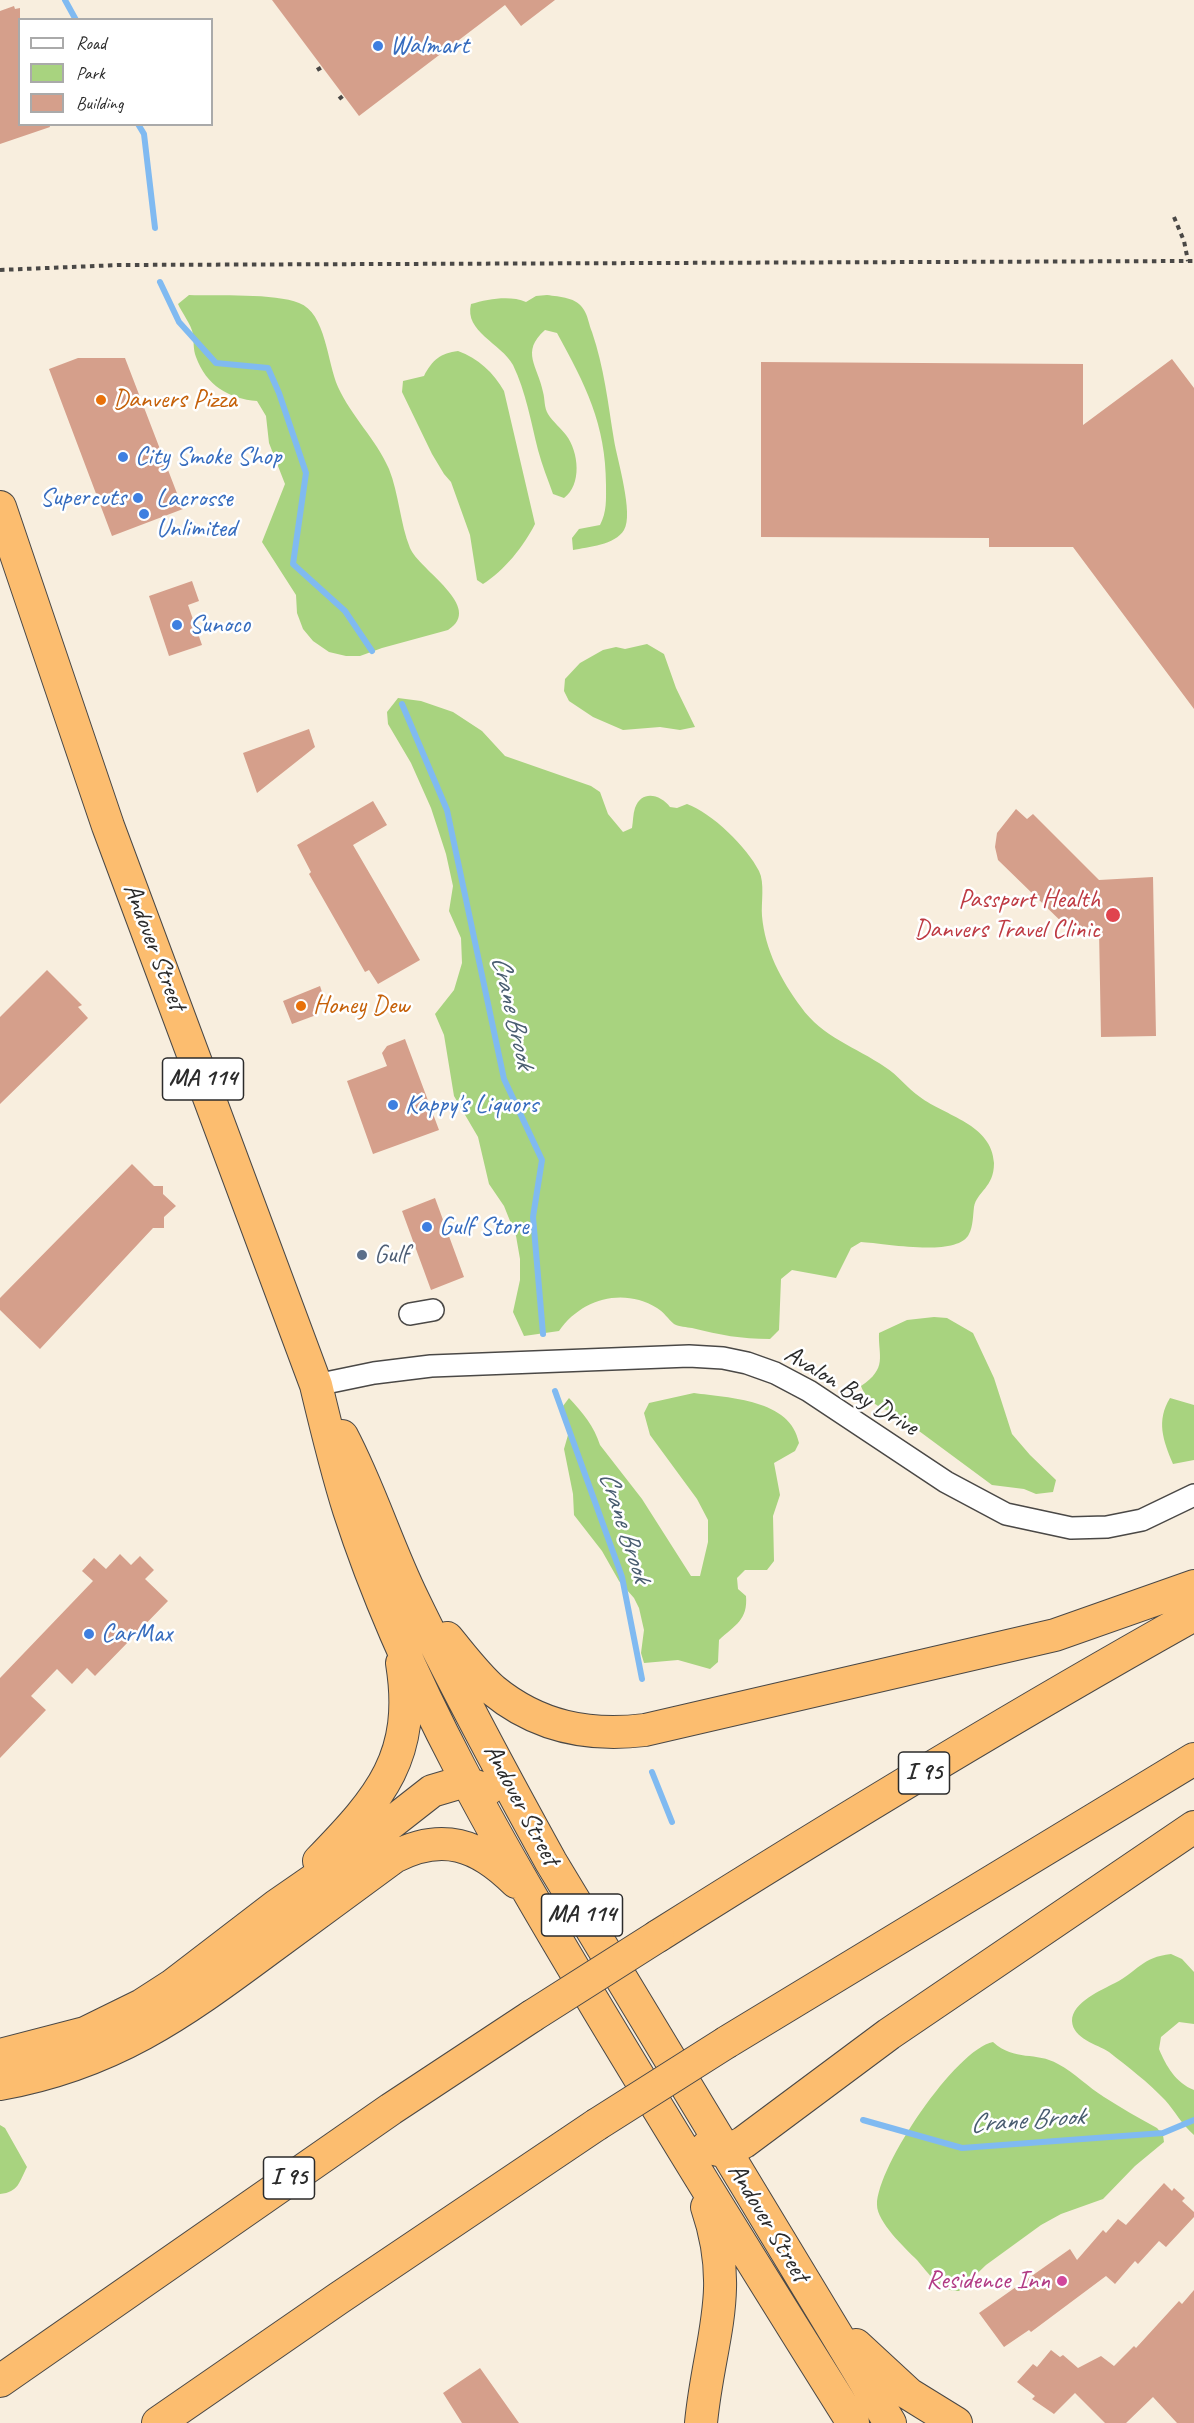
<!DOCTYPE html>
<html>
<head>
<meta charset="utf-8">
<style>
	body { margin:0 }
	#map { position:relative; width:1194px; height:2423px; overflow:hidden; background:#f8eede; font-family:Caveat,sans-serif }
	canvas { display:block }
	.legend { position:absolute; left:18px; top:18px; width:195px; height:108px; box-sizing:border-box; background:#fff; border:2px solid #aaa; margin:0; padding:8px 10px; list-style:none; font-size:18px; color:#2b2b2b }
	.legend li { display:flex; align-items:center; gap:12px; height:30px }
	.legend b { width:30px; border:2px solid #aaa }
</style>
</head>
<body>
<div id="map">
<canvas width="1194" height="2423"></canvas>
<ul class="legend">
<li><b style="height:8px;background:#fff"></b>Road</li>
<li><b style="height:16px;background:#a8d37f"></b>Park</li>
<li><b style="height:16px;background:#d59f8b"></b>Building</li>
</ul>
</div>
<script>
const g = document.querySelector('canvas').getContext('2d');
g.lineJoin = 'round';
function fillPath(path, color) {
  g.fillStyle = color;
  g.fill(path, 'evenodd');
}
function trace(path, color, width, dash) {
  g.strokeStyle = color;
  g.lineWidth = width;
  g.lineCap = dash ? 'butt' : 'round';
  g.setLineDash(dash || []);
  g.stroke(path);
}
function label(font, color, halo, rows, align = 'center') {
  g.font = font + ' Caveat,sans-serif';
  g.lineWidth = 5;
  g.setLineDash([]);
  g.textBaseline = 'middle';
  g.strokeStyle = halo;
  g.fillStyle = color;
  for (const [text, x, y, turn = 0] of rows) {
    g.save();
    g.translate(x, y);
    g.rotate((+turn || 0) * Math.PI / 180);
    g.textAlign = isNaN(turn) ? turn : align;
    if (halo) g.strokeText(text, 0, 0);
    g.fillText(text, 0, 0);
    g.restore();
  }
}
fillPath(new Path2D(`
	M189,295C217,296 275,293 299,303C326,313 327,362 338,387C351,416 376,439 389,469C399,494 400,523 410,548C419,570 485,607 448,630L382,648L360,656H346L329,652L313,641L303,629L297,613L296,595L262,542L285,484L269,443L266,416L257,401C229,399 206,385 196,357C193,349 194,342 193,334C191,324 182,313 178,304Z
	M547,295C560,297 577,297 584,310C588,316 589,325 592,332C604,367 608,403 614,440C617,459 634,514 624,530C615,545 588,547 573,550L572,538L579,529L600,525C607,512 606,499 606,485C606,424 585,384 557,333L545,330C520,352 538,366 543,392C545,399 544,408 548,414C553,422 561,428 566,435C579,452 582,485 564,498L553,494C548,480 542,465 538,450C531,422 526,392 513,365C501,343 464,332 471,304C488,299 510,295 526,302L536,296Z
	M458,351C478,358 494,373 504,391L535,524C524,546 504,571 483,584L477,580L470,535L451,482L444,474L432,454L402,392L403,381L424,376C432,360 441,353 458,351Z
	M647,644L664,654L676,688L695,727L680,730L660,727L623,730L593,717L569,701L564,691L565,679L580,663L603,650L616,647L625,649Z
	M398,698L421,701L453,712L482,731L505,756L591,786L600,792L608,814L623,832L632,828C633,822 633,814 635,808C642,789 661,795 670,807L677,808L687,804C712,813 747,847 759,871C765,883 761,903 762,916C765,950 781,980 801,1007C822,1037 856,1047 885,1067C898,1075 907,1088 920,1097C945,1116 992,1124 994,1163C994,1188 977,1191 974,1207C973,1215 973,1227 969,1234C958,1258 883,1243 861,1242L851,1248L836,1278L792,1270L781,1279L779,1330L770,1339C740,1339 721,1335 692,1328C687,1327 679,1327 674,1324C668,1319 664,1312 657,1308C623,1287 581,1299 559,1331L524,1336L513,1312L520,1280V1259L516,1236L504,1206L489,1184L478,1137L454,1096L444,1035L435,1014L454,990L462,963L461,938L449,911L453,886L446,854L431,808L411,763L388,724L387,712Z
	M934,1317L947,1318L973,1333L994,1378L1012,1434L1030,1455L1056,1480L1053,1492L1036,1494L1024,1489L992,1485L896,1414C880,1408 867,1402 861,1386C888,1368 878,1356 879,1333L907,1320Z
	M694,1393C729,1398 791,1399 799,1443L795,1451L774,1463L780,1495L773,1516L774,1561L767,1570H745L737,1578L738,1589L746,1596C748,1620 735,1625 719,1640L718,1662L710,1669L678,1660L644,1663L641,1653L644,1630L639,1608L634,1598L619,1581L602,1551L574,1515L573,1494L564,1449L570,1428L563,1406L569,1398C583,1413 594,1426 600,1445L642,1499L691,1576H700L708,1542V1520L697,1499L650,1435L644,1413L649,1403Z
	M1170,1398L1194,1405V1460L1173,1464C1163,1440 1156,1421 1170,1398Z
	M1171,1954L1182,1959L1194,1972V2024L1179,2022L1161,2037L1159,2049C1166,2066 1176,2083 1194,2090V2135C1182,2125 1175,2111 1165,2100C1148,2082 1128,2067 1109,2052C1097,2044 1073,2039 1072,2021C1072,2002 1102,1990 1115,1983C1137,1972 1142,1957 1171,1954Z
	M993,2042C1015,2062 1036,2051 1058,2064C1075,2073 1088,2087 1104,2097C1121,2108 1139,2118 1157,2128L1163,2135L1164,2142L1135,2166L1103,2199L1061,2214L1041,2225L986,2265L959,2291C941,2292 928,2273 917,2260C905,2248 877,2222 877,2205C877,2166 956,2049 993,2042Z
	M0,2125L5,2128L27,2167C19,2182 19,2192 0,2194Z`), '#a8d37f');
trace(new Path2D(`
	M65,0L76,20
	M138,124L144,134L155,228
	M160,282L179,322L216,363L268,368L279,393L306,473L293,564L345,611L372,651
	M402,704L447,810L504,1079L542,1160L533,1217L543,1334
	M555,1391L622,1577L642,1679
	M652,1772L672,1822
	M863,2120L962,2148L1163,2133L1194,2120`), '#80baf1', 6);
fillPath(new Path2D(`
	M272,0H555L521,26L505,5L359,116Z
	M14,6L15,9L20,8V124H49L50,127L0,144V11Z
	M78,358H125L183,509L112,536L49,369Z
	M1172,359L1194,388V709L1073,547H989V538L761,537V362L1083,364V425Z
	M192,581L199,601L188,605L202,645L169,656L149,596Z
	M309,729L315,747L257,793L243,753Z
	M373,801L387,825L353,845L420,960L378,984L369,970L365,972L309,874L311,872L297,845Z
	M1016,809L1027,819L1033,814L1099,880L1153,877L1156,1036L1101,1037L1099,930L1072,932L998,860L995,847L997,833Z
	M47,970L82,1005L78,1007L88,1018L0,1104V1017Z
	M320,986L325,1001L316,1005L319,1014L292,1024L283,1001Z
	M405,1039L439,1130L373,1154L347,1081L387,1066L382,1053L387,1046Z
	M132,1164L154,1186H163V1194L176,1206L164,1217V1228H153L40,1349L0,1310V1298Z
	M435,1198L464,1277L431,1290L402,1211Z
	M120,1554L131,1565L140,1556L154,1570L145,1579L168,1601L95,1676L87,1668L72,1684L57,1669L31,1696L46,1710L0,1758V1678L93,1581L82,1571L94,1558L106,1569Z
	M1164,2183L1172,2191L1174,2188L1185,2198L1182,2201L1194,2212V2217L1166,2247L1159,2241L1138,2264L1135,2261L1115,2284L1106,2276L1031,2332L1029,2330L1004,2347L979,2313L1070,2249L1077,2260L1103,2230L1106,2233L1118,2219L1126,2225Z
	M1194,2290V2423H1177L1153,2397L1126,2423H1105L1075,2393L1054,2414L1032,2399L1035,2396L1017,2382L1033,2364L1037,2367L1051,2350L1060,2357L1063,2355L1078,2368L1101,2356L1114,2366L1134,2346L1136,2348L1179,2301L1182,2304Z
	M480,2368L519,2423H462L443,2393Z`), '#d59f8b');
const minor = new Path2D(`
	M410,1314L433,1310
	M316,1385L374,1373L431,1366L689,1356L723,1358L747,1363L775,1373L809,1391L946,1482L1006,1514L1071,1528L1107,1527L1142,1520L1194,1495`);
const highway = new Path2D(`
	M0,507L108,826L316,1385C326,1427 336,1469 349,1510C406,1687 504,1852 599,2011C682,2149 767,2286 853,2423
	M342,1436C370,1489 387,1546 413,1599C456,1688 503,1775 551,1862L890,2423
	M447,1638C462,1656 476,1675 493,1690C538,1727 589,1737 645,1730L1055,1635L1194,1586
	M319,1861C381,1797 417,1756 402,1663
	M658,1936C834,1825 1012,1717 1194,1615
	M727,2042L1194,1759
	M0,2055L85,2033L142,2005L173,1985L276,1906L354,1852L432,1791L459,1783L470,1784L487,1790
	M0,2084C112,2064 180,2015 269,1949C311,1918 352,1888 394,1857C442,1832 478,1844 516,1882
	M707,2147L726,2152L744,2142L889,2034L1194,1827
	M856,2345L909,2394L956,2423
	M0,2381L391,2109L532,2016
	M158,2423L339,2298L596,2125
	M701,2423C709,2340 736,2292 707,2207`);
trace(minor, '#4a4846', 24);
trace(highway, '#4a4846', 34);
trace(new Path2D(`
	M317,70L322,67
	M339,99L344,95
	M1174,217L1184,241L1188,261
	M0,270L119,265L1194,261`), '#4a4846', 4, [4.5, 4.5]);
trace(minor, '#fff', 21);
trace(highway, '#fcbd6f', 32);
const highwayBridge = new Path2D(`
	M532,2016L658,1936
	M596,2125L727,2042`);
trace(highwayBridge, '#4a4846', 34, []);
trace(highwayBridge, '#fcbd6f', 32);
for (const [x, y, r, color] of [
	[378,46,6,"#3f7fe0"],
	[101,400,6,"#e8710a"],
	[123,457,6,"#3f7fe0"],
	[138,498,6,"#3f7fe0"],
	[144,514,6,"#3f7fe0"],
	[177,625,6,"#3f7fe0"],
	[1113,915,8,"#e0444e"],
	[301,1006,6,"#e8710a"],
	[393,1105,6,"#3f7fe0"],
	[427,1227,6,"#3f7fe0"],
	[362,1255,6,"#5c6f8a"],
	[89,1634,6,"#3f7fe0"],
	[1062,2281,6,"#d1479c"]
]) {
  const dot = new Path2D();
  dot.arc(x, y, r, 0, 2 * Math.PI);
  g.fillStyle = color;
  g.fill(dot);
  trace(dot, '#fff', 2);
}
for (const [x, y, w] of [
	[203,1079,81],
	[924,1773,51],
	[582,1915,81],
	[289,2178,51]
]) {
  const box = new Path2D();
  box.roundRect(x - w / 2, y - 21, w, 42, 4.5);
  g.fillStyle = '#fff';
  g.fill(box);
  trace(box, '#2b2b2b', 1.5);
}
label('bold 24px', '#2b2b2b', null, [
	["MA 114",203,1079],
	["I 95",924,1773],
	["MA 114",582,1915],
	["I 95",289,2178]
]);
label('26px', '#366cbe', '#fff', [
	["Walmart",390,46],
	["City Smoke Shop",135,457],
	["Supercuts",126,498,"right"],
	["Lacrosse",156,499],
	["Unlimited",156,529],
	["Sunoco",189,625],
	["Kappy's Liquors",405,1105],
	["Gulf Store",439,1227],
	["CarMax",101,1634]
], 'left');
label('26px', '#c56008', '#fff', [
	["Danvers Pizza",113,400],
	["Honey Dew",313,1006]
], 'left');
label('26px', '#be3a42', '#fff', [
	["Passport Health",1100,900],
	["Danvers Travel Clinic",1100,930]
], 'right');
label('26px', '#2b2b2b', '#fff', [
	["Andover Street",154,947,69],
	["Avalon Bay Drive",851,1391,31],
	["Andover Street",521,1805,62],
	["Andover Street",768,2223,59]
]);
label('26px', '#4e5e75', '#fff', [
	["Gulf",374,1255]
], 'left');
label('26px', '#b23c85', '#fff', [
	["Residence Inn",1050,2281]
], 'right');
label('italic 27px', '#495d70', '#fff', [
	["Crane Brook",512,1012,77],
	["Crane Brook",624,1527,72],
	["Crane Brook",1027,2121,-4]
]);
</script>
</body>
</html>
